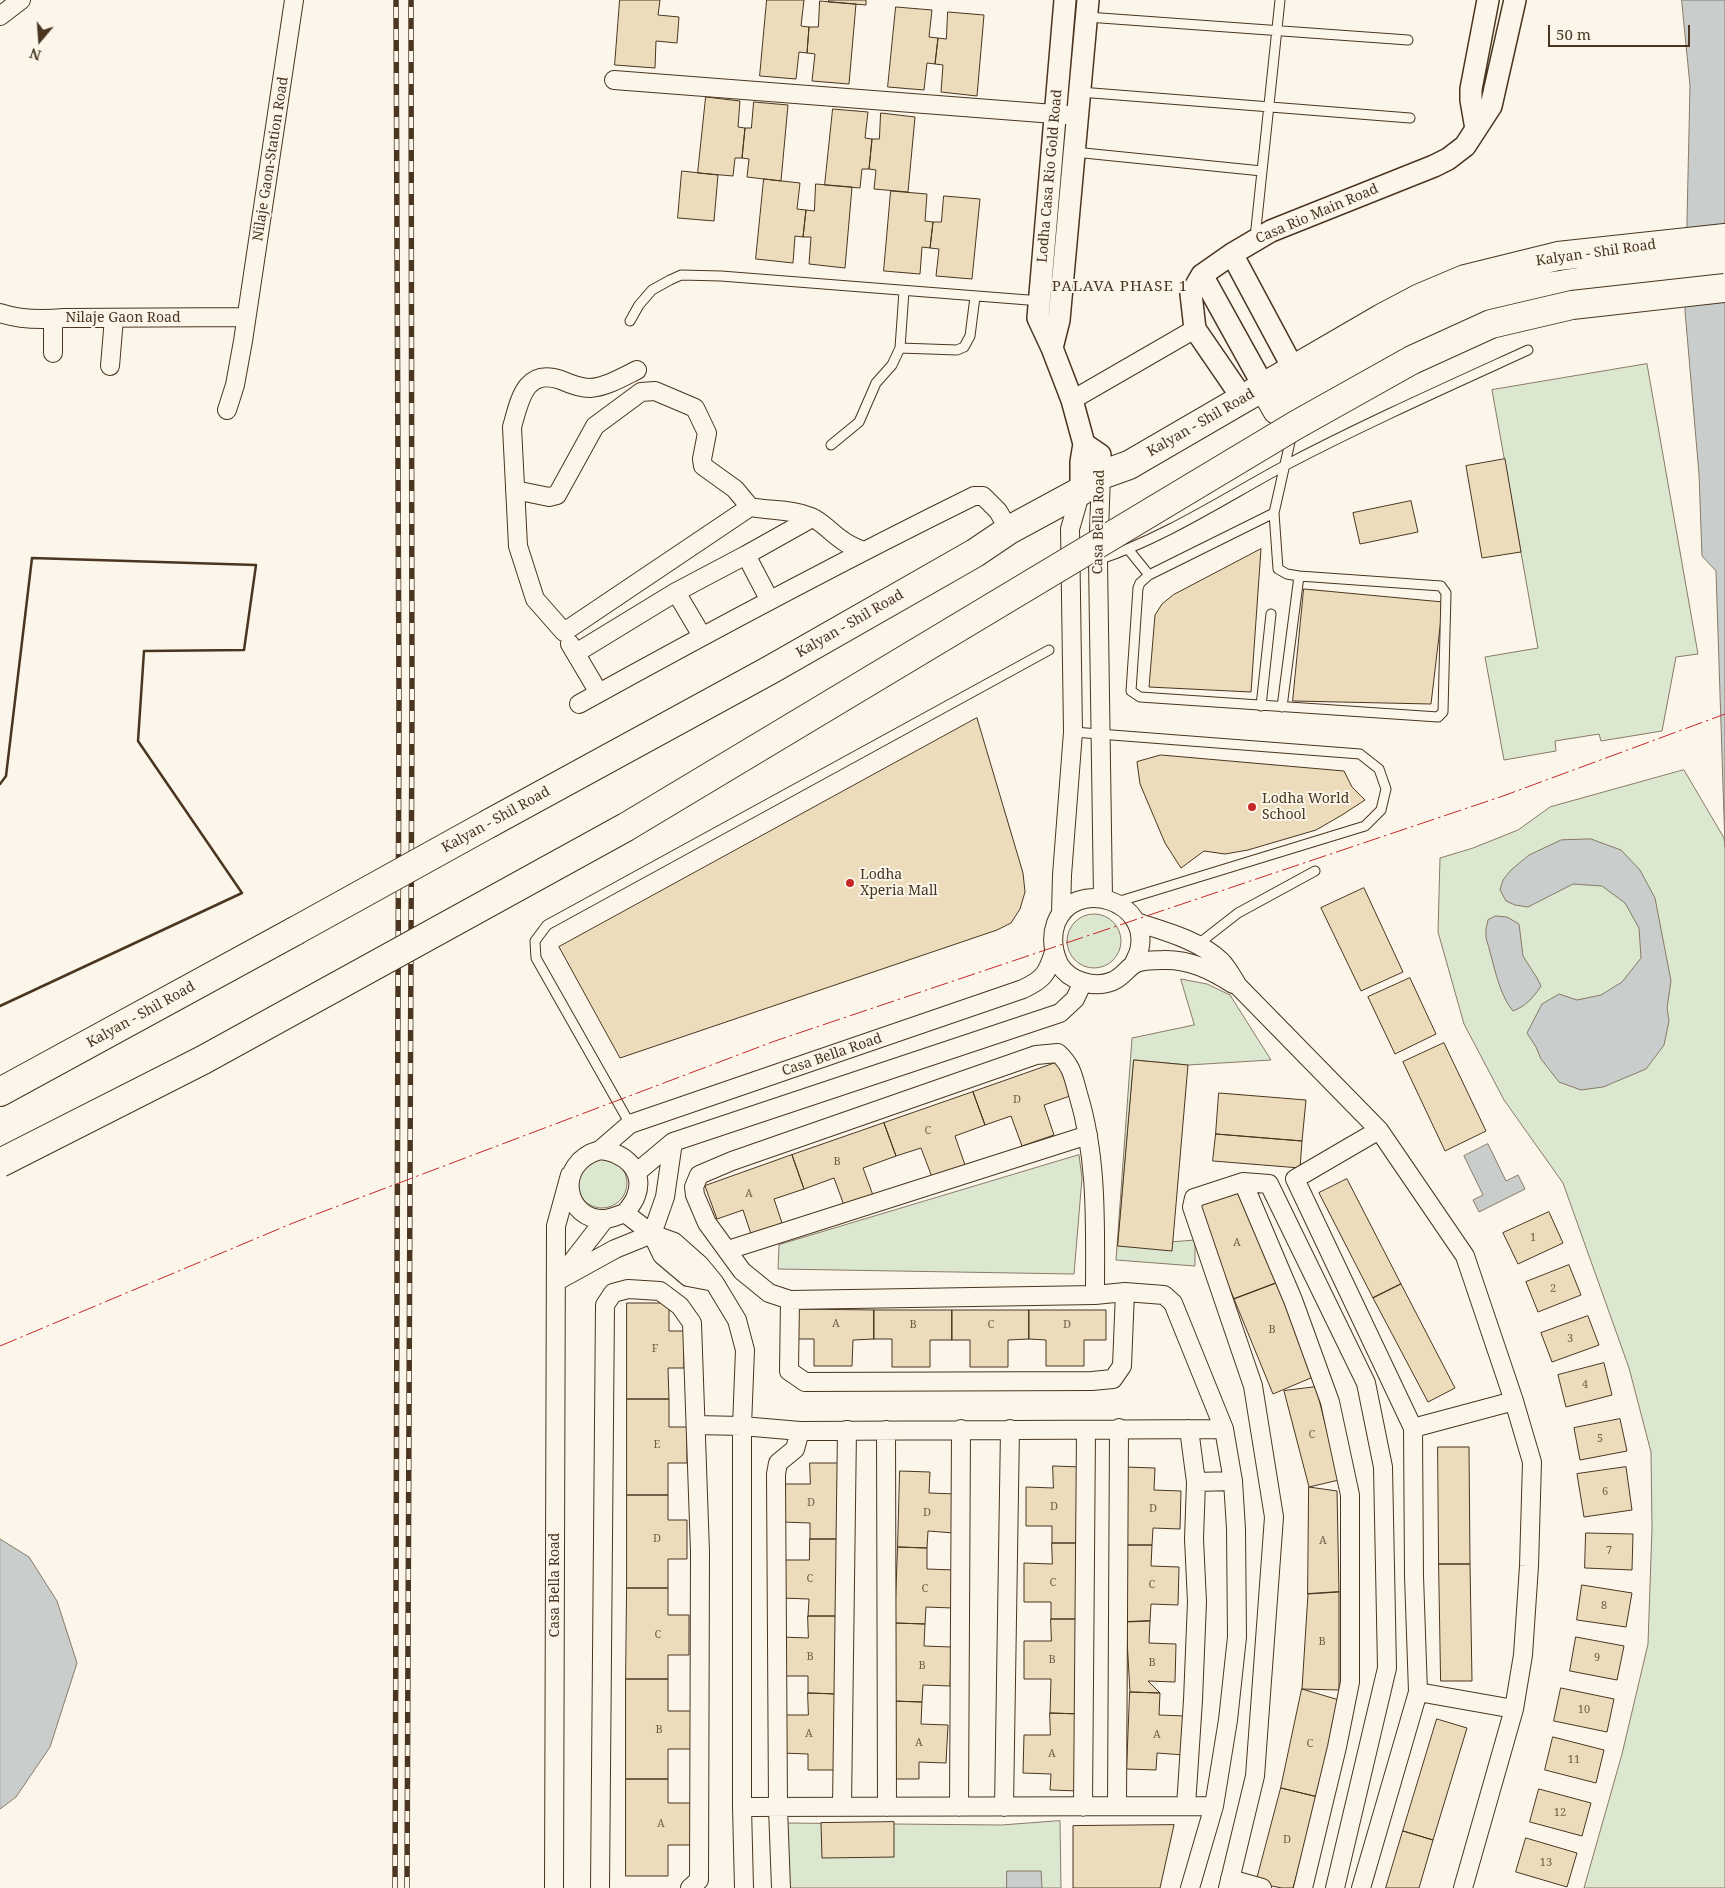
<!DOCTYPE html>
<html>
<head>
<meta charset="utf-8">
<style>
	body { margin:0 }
	#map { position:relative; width:1725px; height:1888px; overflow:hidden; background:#fbf6e9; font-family:"Noto Serif",serif }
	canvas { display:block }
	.north { position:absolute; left:15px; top:15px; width:50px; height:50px; -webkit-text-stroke:4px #fbf6e9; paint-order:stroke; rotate:198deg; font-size:14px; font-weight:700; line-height:20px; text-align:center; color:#4a3520 }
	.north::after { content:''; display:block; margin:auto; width:18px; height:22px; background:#4a3520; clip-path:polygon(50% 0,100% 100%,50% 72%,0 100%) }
	.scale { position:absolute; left:1548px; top:25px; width:142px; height:22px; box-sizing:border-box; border:2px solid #4a3520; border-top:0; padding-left:6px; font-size:15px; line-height:18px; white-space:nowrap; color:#4a3520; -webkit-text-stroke:4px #fbf6e9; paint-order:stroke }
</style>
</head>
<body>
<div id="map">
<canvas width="1725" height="1888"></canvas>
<div class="north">N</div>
<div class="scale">50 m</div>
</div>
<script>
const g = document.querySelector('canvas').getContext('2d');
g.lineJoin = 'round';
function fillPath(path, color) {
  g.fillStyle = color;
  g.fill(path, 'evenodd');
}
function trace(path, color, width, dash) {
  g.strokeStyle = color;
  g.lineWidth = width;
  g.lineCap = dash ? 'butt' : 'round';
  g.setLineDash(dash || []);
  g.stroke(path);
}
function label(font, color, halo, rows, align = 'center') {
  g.font = font + ' "Noto Serif",serif';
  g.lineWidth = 4;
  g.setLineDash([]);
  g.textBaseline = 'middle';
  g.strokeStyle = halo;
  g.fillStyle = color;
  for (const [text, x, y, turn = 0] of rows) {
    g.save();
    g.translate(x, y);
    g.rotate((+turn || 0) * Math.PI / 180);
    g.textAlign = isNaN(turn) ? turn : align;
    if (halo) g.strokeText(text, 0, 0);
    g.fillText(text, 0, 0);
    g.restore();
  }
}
const green = new Path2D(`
	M1647,364L1698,654L1676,657L1662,731L1601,741L1599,734L1555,741L1556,751L1504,760L1485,657L1538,648L1492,390Z
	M1684,770L1724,838L1725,847V1888H1584L1622,1754L1648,1644L1652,1528L1651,1452L1629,1368L1563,1183L1504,1100L1464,1024L1438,932L1440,858L1473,848L1518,830L1550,807Z
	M1067 941a27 27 0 1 1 54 0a27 27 0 1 1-54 0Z
	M1181,979L1207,984L1230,995L1271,1060L1188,1065L1134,1060L1118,1246L1195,1240V1266L1116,1260L1132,1038L1194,1025Z
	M1079,1155L1082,1178L1074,1274L778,1269L779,1245Z
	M577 1183a25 25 0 1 1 50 0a25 25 0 1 1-50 0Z
	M1060,1821L1061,1888H783L787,1823L1001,1825Z`);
fillPath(green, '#dce7d0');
trace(green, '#887966', 1);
const water = new Path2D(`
	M1682,0H1725V847L1716,571L1702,556L1699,474L1685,311L1690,86Z
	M1591,839L1621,850L1640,870L1655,898L1671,981L1667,1008L1669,1021L1664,1045L1646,1069L1603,1087L1581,1090L1559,1082L1541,1059L1536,1047L1527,1033L1542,1004L1559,994L1577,1000L1601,995L1622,982L1641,958L1639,928L1625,903L1602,886L1573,884L1528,907L1515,905L1506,901L1500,890L1503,880L1511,870L1529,855L1561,840Z
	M1496,916L1507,917L1519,924L1523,956L1537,978L1541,986C1533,998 1526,1006 1513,1011C1498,994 1493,959 1486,938V929L1488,920Z
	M1488,1144L1506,1181L1518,1175L1525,1189L1479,1212L1473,1200L1483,1195L1464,1156Z
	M0,1539L29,1557L57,1601L77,1663L50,1747L16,1797L0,1809Z
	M1007,1871H1041L1042,1888H1007Z`);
fillPath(water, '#c9cecd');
trace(water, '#887966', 1);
const building = new Path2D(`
	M620,0H660L658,15L679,17L677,43L656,41L655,68L615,65Z
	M767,0H804L801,26L809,27L807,53L799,52L796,79L760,76Z
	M829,0H866V5L829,2Z
	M820,1L856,4L849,84L812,81L815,54L807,53L809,27H818Z
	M896,7L932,10L929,37L938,38L935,64L927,63L924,90L888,87Z
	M948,12L984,15L977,96L941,92L943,65L935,64L938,38L946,39Z
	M706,97L740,101L738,127L745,128L742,158H735L733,176L698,173Z
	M754,102L788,105L781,181L747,177L749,159L742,158L745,128H751Z
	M833,109L868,112L865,138L872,139L869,169H862L860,188L825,185Z
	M881,113L915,117L908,192L874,189L876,170L869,169L872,139H879Z
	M682,171L718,175L714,221L678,218Z
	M764,179L800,183L797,209L806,210L803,237L795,236L793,263L756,259Z
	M816,184L852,187L845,268L809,264L811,237H803L806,210L814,211Z
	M891,191L927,194L925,221L933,222L930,248L922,247L920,274L884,271Z
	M944,196L980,199L972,279L936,276L939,249L930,248L933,222H941Z
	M1505,459L1521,552L1482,558L1466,466Z
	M1411,501L1418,532L1360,544L1353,513Z
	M1261,549L1251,692L1149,687L1155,615L1162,604L1173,595Z
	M1304,589L1443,602L1431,704L1293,701Z
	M977,718L1023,873L1025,892L1020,909L1011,923L997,930L620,1058L559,947Z
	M1161,755L1344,771L1352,787L1365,800L1342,815L1316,830L1248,850L1225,854L1204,851L1181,868L1165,843L1140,784L1137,762Z
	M1364,888L1403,972L1361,991L1321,908Z
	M1410,978L1436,1034L1395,1054L1368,997Z
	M1444,1043L1486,1131L1445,1151L1403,1062Z
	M1134,1060L1188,1065L1172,1251L1118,1246Z
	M1061,1061L1073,1095L1044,1105L1054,1135L1022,1146L1011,1116L985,1125L973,1092Z
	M973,1092L985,1125L955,1136L965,1165L932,1177L921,1148L896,1156L884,1123Z
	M1219,1093L1306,1100L1302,1141L1216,1134Z
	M884,1123L896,1156L863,1168L874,1198L845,1208L834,1178L804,1189L792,1155Z
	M1216,1134L1302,1141L1300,1168L1213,1161Z
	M792,1155L804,1189L774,1199L784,1229L753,1240L743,1210L717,1219L705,1186Z
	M1347,1179L1401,1284L1373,1298L1319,1193Z
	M1240,1187L1279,1282L1234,1299L1196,1205Z
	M1549,1212L1563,1243L1518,1264L1503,1233Z
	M1569,1265L1581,1295L1538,1312L1526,1282Z
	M1279,1282L1313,1377L1273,1394L1234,1299Z
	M1401,1284L1455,1388L1428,1402L1373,1298Z
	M627,1303H669V1331H684V1368H668L669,1399H627Z
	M797,1309L874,1310V1339L853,1340L852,1366H814V1339H797Z
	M874,1310H952V1340H930V1367H892V1339H874Z
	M952,1310H1029V1339L1008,1340V1367H970V1340H952Z
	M1029,1310H1106V1340H1084V1366H1046V1340L1029,1339Z
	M1588,1316L1599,1345L1552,1362L1541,1333Z
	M1604,1363L1612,1395L1566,1407L1558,1375Z
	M1316,1387L1339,1480L1309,1487L1284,1391Z
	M627,1399H669V1427H687V1463H668V1495H627Z
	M1620,1419L1627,1451L1580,1460L1574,1428Z
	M1438,1447H1469L1470,1564H1439Z
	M810,1463H840L839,1539H810V1523L783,1522V1484H810Z
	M1053,1466L1082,1467V1543H1052V1526H1026V1487L1053,1488Z
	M1125,1467L1155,1468L1154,1490L1181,1491L1180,1529L1153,1528L1152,1545H1124Z
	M1626,1467L1632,1510L1584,1517L1577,1474Z
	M900,1471L930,1472L929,1493L956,1494L954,1533L928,1531L927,1548L898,1547Z
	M1309,1487L1337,1491L1339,1592L1308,1594Z
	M627,1495H668V1520H687V1559H668V1588H627Z
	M1586,1533L1633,1534L1632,1570L1585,1568Z
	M810,1539H839V1616H808L809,1599L782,1598V1560H809Z
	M1052,1543H1082L1081,1619H1051V1602H1024V1563L1052,1564Z
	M1124,1545H1152L1151,1566L1179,1567L1178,1605L1151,1604L1150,1621L1126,1622Z
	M898,1547L927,1548V1569L954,1570L953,1608L926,1607L925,1624L895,1623Z
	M1439,1564H1470L1472,1681H1441Z
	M1582,1585L1632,1593L1626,1627L1577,1620Z
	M627,1588H668V1615H689V1655H668V1679H626Z
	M1339,1592V1690L1302,1689L1308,1594Z
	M808,1616H839L838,1694L808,1693V1676H781V1637L808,1638Z
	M1051,1619H1081V1714L1050,1713L1051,1679H1024V1641H1051Z
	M1150,1621L1149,1643L1176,1644L1175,1682L1148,1681L1160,1693L1130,1692L1126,1622Z
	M895,1623L925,1624L924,1646L951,1647L950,1686L923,1685L922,1702L892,1701Z
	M1576,1637L1624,1646L1617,1680L1570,1671Z
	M626,1679H668V1711H691V1749H668V1779H626Z
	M1561,1688L1614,1699L1607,1732L1554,1721Z
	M1302,1689L1339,1700L1318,1797L1281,1788Z
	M1130,1692L1160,1693L1159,1715L1185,1716L1184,1755L1157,1753L1156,1770L1127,1769Z
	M808,1693L838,1694L837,1770H808V1754L781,1753V1715H808Z
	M892,1701L922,1702L921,1724L948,1725L946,1763L919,1762V1779H892Z
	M1050,1713L1081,1714L1080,1791L1050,1790L1051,1774L1023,1773L1024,1735H1050Z
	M1437,1719L1467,1728L1433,1840L1403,1831Z
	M1553,1737L1604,1750L1596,1783L1545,1770Z
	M626,1779H668V1803H696V1845H668V1876H626Z
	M1281,1788L1318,1797L1293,1888H1282L1256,1883Z
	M1539,1789L1591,1803L1582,1836L1530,1822Z
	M894,1822V1857L822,1858L821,1823Z
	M1174,1825L1160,1888H1073V1826Z
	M1403,1831L1433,1840L1419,1888H1386Z
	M1526,1838L1577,1853L1567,1887L1516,1872Z`);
fillPath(building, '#ecdcbc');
trace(building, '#4a3520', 1);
const service = new Path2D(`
	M1087,17L1408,40
	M1080,92L1410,118
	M1074,152L1262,171
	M1255,238L1280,0
	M630,321L639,305L652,290L670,280L681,275L721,276L1041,301
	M900,348L957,350L964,347L970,336L975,297
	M831,445L859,422L876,383L892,365L900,348L904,291
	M1274,513L1149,575L1140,583L1138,588L1131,691L1140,697L1438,717L1443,712L1446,593L1441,586L1299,576L1287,574L1278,569L1274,513L1292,433
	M1128,549L1149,575
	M1098,560C1164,538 1223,499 1284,466C1364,424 1447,387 1528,350
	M1261,706L1271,614
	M1282,707L1299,576
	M1073,732L1360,754L1379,769L1386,789L1381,810L1365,826L1117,902
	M1197,945L1238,913L1315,871
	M630,1124L536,958L535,941L547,925L1049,650`);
const minor = new Path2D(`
	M0,16L21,0
	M614,80L1067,115
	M0,313C21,320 42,320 64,318L246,317
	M53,319V353
	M110,366L114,318
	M637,370C623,377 606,387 590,388C580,388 570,384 561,380C525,368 520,399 512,427L518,546L535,599L564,632L750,507
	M1072,400L1195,329
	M227,410L235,385L243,341L294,0
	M1101,475L1098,560L1103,898
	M515,490L549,497L557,495L595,426L641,392L655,391L695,408L707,433L702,459L703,466L735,489L750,507
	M750,507C770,511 792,509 811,517C823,522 831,533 842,540C848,545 856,548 863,551
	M676,592L702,636
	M769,599L746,555L812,518
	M570,644L599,693
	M576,653L676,592L746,555
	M579,704C709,632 840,562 974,496H983L998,511L1009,530
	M1061,913L1062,875L1073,732L1070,529L1081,491
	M1136,922C1164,931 1199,940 1221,961C1228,968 1233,978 1238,986L1379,1130L1465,1256L1514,1401L1532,1462L1529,1566L1523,1655L1514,1709L1463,1888
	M1133,965C1135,960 1138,955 1139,951C1152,901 1075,876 1056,923C1051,937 1053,951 1059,964C1069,981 1094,989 1113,981C1122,977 1126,970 1133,965C1140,960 1155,960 1163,960C1189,959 1211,970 1233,984
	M673,1142L665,1197L652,1234L662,1255L688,1277L714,1282
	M600,1150L630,1124L1023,989C1044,979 1047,974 1054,952
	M600,1150C623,1152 646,1170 636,1196C634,1202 629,1208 625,1213C619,1215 613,1218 606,1219C565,1222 553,1163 600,1150Z
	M636,1173L673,1142L1060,1013L1075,999L1083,982
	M1243,1182L1293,1300L1330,1402L1350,1495V1682L1337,1747L1303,1888
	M625,1213L652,1234L674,1242L700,1265L714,1282L737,1320L745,1350L742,1426V1807L744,1888
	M728,1250L1088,1135
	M561,1276L605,1219
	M557,1281L615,1249L652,1234
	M1095,1295C1095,1228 1098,1159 1078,1094C1073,1076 1072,1066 1058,1053L1036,1055L732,1161L699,1175L694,1187L695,1195L707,1223L742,1271L769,1293L790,1300L1095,1295L1125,1292L1164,1295L1173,1303L1224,1429L1233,1481L1236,1529L1237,1637L1228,1720L1214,1806L1190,1888
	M790,1300L789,1371L805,1382L1092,1381L1113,1379L1122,1366L1125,1292
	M696,1425L742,1426L800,1431L1224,1429
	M1413,1428L1514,1401
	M886,1430L887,1807
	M1196,1482L1233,1481
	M1418,1692L1514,1709
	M1117,1806L1119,1428
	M1186,1806L1193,1700L1197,1602L1194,1539L1196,1482L1189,1429
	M742,1807L1214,1806
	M842,1807L847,1430
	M959,1807L961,1429
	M1004,1807L1010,1429
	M1083,1807L1086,1430
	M1230,1879L1262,1888
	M554,1888L556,1226L570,1175
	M600,1888L605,1305L613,1293L628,1289L660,1291L680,1306L692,1323L700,1552L699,1880L690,1888
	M781,1888L778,1808L776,1474L778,1463L795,1449L800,1431
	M1228,1888L1255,1776L1274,1517L1253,1386L1192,1207L1194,1198L1243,1182L1269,1184L1366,1383L1383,1467L1387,1668L1335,1888
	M1361,1888L1418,1692L1414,1576L1413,1428L1295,1179L1379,1130`);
const tertiary = new Path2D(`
	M1065,0L1038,318L1052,348L1072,400L1084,444L1081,462V491
	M1476,129L1471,100V89L1488,0
	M1232,254L1300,381
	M1202,275L1264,387
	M1052,348L1059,320L1088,0
	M1243,399L1195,329L1191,294L1202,275L1232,254L1271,231L1434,166L1448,159L1465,146L1491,106L1515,0
	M1084,444L1100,455L1101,475`);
const primary = new Path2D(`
	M1264,387L1277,410C1330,383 1378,346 1432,322C1524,280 1626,277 1725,266
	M490,823L770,670L975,553L1009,530L1081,491L1101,475L1129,465L1382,318L1420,298L1465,279L1558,256L1725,238
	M0,1092L295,931`);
trace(service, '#4a3520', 11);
trace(minor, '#4a3520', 20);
trace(tertiary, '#4a3520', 24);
trace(primary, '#4a3520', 30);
trace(service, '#fbf6e9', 9);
trace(minor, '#fbf6e9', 18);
trace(tertiary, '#fbf6e9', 21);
trace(primary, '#fbf6e9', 28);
const rail = new Path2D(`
	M395,1888L399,699L396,0
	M407,1888L412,702L411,0`);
trace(rail, '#4a3520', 5.5);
trace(rail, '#fbf6e9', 4, [11]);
const primaryBridge = new Path2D(`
	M295,931L490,823
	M0,1163L203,1060L626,827L1296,425L1412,360L1491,324L1572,305L1725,288`);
trace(primaryBridge, '#4a3520', 30, []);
trace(primaryBridge, '#fbf6e9', 28);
trace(new Path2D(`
	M0,784L6,776L32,558L256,565L244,650L144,651L138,741L242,893L0,1006`), '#4a3520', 2.5);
trace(new Path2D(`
	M0,1346L293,1223L775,1041L1503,796L1725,714`), '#c62828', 1, [18, 4, 2.5, 4]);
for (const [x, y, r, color] of [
	[1252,807,5,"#c62828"],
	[850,883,5,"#c62828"]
]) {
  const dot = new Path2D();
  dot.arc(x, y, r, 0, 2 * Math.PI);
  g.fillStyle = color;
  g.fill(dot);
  trace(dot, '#fbf6e9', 2);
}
label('11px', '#725f47', null, [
	["D",1017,1100],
	["C",928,1131],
	["B",837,1162],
	["A",749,1194],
	["1",1533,1238],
	["A",1237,1243],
	["2",1553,1289],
	["A",836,1324],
	["B",913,1325],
	["C",991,1325],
	["D",1067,1325],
	["B",1272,1330],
	["3",1570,1339],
	["F",655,1349],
	["4",1585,1385],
	["C",1312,1435],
	["5",1600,1439],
	["E",657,1445],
	["6",1605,1492],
	["D",811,1503],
	["D",1054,1507],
	["D",1153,1509],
	["D",927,1513],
	["D",657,1539],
	["A",1323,1541],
	["7",1609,1551],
	["C",810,1579],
	["C",1053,1583],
	["C",1152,1585],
	["C",925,1589],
	["8",1604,1606],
	["C",658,1635],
	["B",1322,1642],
	["B",810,1657],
	["9",1597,1658],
	["B",1052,1660],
	["B",1152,1663],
	["B",922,1666],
	["10",1584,1710],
	["B",659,1730],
	["A",809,1734],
	["A",1157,1735],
	["A",919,1743],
	["C",1310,1744],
	["A",1052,1754],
	["11",1574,1760],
	["12",1560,1813],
	["A",661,1824],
	["D",1287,1840],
	["13",1546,1863]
]);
label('14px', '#4a3520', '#fbf6e9', [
	["Nilaje Gaon-Station Road",271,159,-81],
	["Lodha Casa Rio Gold Road",1050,176,-85],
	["Casa Rio Main Road",1317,214,-23],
	["Kalyan - Shil Road",1596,253,-8],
	["Nilaje Gaon Road",123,318],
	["Kalyan - Shil Road",1201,423,-30],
	["Casa Bella Road",1099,522,-89],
	["Kalyan - Shil Road",850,624,-30],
	["Kalyan - Shil Road",496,820,-29],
	["Kalyan - Shil Road",141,1015,-29],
	["Casa Bella Road",832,1055,-19],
	["Casa Bella Road",555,1585,-90]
]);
label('14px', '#4a3520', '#fbf6e9', [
	["Lodha World",1262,799],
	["School",1262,815],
	["Lodha",860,875],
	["Xperia Mall",860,891]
], 'left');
g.letterSpacing = '1px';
label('15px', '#4a3520', '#fbf6e9', [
	["PALAVA PHASE 1",1120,287]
]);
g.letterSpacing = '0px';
</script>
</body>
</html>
